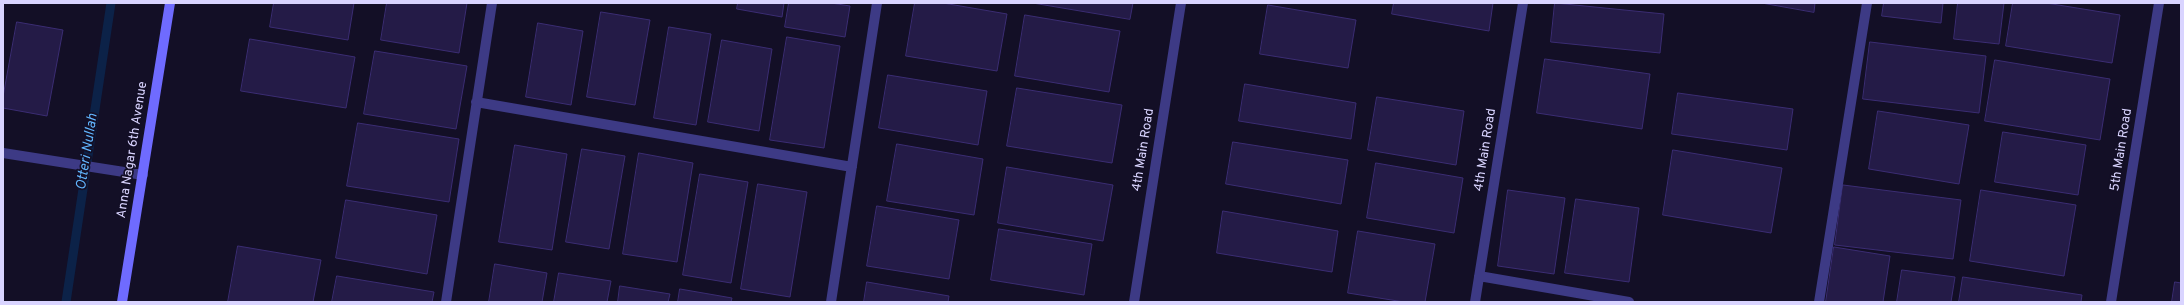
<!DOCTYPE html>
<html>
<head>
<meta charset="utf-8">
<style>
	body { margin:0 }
	#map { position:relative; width:2184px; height:305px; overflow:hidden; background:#130f26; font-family:Overpass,sans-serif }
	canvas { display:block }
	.frame { position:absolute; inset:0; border:4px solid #d9d4ff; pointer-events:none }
</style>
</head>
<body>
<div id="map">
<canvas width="2184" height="305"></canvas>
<div class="frame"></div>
</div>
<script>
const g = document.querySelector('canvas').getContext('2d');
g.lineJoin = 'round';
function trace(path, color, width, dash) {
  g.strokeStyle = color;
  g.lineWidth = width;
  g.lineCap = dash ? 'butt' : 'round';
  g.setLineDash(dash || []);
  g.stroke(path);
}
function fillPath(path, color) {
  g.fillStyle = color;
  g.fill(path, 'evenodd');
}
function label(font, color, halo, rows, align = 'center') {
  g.font = font + ' Overpass,sans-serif';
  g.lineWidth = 3.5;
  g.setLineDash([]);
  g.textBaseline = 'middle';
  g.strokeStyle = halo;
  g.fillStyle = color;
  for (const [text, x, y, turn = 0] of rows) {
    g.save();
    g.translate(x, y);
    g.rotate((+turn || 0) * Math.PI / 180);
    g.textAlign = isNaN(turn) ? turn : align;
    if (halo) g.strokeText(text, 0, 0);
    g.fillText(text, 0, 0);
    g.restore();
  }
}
trace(new Path2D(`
	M66,302L111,3`), '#0c2248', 9);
const building = new Path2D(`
	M274,3H354L348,40L270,27Z
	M387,3H467L459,53L381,40Z
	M738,3H784L782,17L737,9Z
	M789,3H831L850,6L845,37L785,27Z
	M915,3H943L1007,14L997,71L906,56Z
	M1033,3H1133L1130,19Z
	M1394,3H1493L1489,31L1392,14Z
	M1555,3L1664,14L1660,53L1551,42Z
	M1762,3H1815L1814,12Z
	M1884,3H1943L1941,23L1882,16Z
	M1958,3H2004L1999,44L1954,39Z
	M2013,3H2046L2120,15L2112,63L2006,46Z
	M1268,5L1356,20L1348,68L1260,54Z
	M601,12L650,20L635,105L587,97Z
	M1025,15L1120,31L1109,92L1015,76Z
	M17,22L63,30L47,116L3,108V97Z
	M538,23L583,31L571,105L526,97Z
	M669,27L711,34L696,125L654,118Z
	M787,37L840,46L824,148L770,140Z
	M250,39L355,57L346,108L241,91Z
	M722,40L772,49L759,131L708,122Z
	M1870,42L1986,56L1979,113L1863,99Z
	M375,51L467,66L456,129L364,114Z
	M1545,59L1650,74L1642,129L1537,113Z
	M1995,60L2110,79L2100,140L1985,121Z
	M888,75L987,91L978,145L879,128Z
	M1245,84L1356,103L1351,139L1239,121Z
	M1017,88L1122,105L1112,163L1007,146Z
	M1678,93L1793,109L1787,150L1672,134Z
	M1377,97L1464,111L1456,165L1368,150Z
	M1878,111L1969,125L1959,184L1869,169Z
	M358,123L459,139L449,202L347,186Z
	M2003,132L2086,145L2078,195L1995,182Z
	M1233,142L1348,160L1341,204L1226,184Z
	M897,144L983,159L974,215L887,201Z
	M515,145L567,154L552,250L499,242Z
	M582,149L625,156L609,249L566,242Z
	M1673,150L1782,168L1771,233L1663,215Z
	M639,153L693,163L677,262L623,254Z
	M1376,163L1463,178L1454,233L1367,218Z
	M1007,167L1113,185L1103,241L998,223Z
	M700,174L748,182L731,283L683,275Z
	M758,184L807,192L790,297L741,289Z
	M1843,185L1961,200L1953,259L1835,245Z
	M1508,190L1565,198L1554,274L1498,266Z
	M1981,190L2076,205L2064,276L1970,261Z
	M1576,199L1639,208L1629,282L1565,273Z
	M346,200L437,215L427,274L336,258Z
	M877,206L959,220L949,279L867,266Z
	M1223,211L1338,231L1332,272L1217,253Z
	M999,229L1092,244L1084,295L991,280Z
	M1358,231L1435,244L1425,302H1404L1348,293Z
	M238,246L321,260L313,302H228Z
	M1834,247L1890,256L1883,302H1826Z
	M495,264L547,273L542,302H489Z
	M1902,270L1955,277L1951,302H1897Z
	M559,273L611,281L607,302H554Z
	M337,276L434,292L432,302H332Z
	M1963,277L2082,295L2081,302H1959Z
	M867,282L949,296L948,302H864Z
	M2175,282L2181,283V302H2172Z
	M620,286L670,294L668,302H618Z
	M680,289L732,298L731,302H678Z`);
fillPath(building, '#241b47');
trace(building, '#3b2d73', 1);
trace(new Path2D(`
	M476,102L852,167
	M3,153L143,175
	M1479,276L1629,302
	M446,302L492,3
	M831,302L877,3
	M1134,302L1181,3
	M1475,302L1523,3
	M1819,302L1867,3
	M2111,302L2159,3`), '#3d3a85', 10);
trace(new Path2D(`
	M122,302L170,3`), '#6f6bff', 10);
label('13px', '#d9d4ff', '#130f26', [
	["Anna Nagar 6th Avenue",133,150,-81],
	["4th Main Road",1144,150,-81],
	["4th Main Road",1486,150,-81],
	["5th Main Road",2122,150,-81]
]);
label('italic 14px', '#62b6ff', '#130f26', [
	["Otteri Nullah",88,152,-81]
]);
</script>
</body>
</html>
